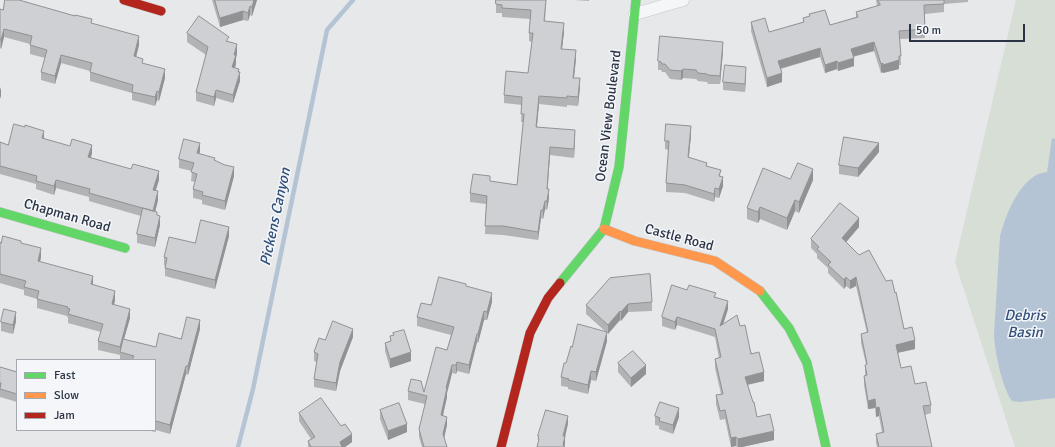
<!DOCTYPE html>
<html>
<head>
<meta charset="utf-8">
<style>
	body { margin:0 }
	#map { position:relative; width:1055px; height:447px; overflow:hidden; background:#e6e8ea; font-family:Signika,sans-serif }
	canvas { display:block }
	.legend { position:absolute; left:16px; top:359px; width:140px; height:72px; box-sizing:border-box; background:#f4f6f9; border:1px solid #a4a8b1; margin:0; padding:5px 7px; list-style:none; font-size:12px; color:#2b3445 }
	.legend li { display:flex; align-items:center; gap:8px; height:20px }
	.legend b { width:20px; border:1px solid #a4a8b1 }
	.scale { position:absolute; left:909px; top:24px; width:116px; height:18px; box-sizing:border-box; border:2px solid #2b3445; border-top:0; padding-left:5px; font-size:12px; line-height:14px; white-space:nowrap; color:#2b3445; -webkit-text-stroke:3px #f4f6f9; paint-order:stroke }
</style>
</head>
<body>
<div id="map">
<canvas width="1055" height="447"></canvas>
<ul class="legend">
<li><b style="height:5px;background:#63d668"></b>Fast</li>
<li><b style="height:5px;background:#ff974d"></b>Slow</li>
<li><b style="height:5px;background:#b3261e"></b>Jam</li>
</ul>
<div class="scale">50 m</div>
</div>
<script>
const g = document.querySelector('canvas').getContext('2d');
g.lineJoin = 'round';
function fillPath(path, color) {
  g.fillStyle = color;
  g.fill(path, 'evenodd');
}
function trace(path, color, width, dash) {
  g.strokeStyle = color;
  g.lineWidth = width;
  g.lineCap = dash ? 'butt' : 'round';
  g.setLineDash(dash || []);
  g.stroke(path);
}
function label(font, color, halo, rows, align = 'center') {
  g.font = font + ' Signika,sans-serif';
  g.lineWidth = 3;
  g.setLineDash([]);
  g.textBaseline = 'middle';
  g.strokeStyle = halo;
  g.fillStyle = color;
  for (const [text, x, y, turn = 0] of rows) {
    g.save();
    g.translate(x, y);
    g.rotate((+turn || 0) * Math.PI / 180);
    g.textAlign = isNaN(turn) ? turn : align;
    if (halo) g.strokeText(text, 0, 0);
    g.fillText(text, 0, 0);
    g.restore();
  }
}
fillPath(new Path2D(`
	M1016,0H1055V447H1015L955,262Z`), '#d6ded6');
fillPath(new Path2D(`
	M1052,138L1055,139V398L1019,402L1012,401C1002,387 995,353 994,335L1000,236C1006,215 1017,185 1038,174C1041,173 1044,173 1047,172Z`), '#b4c4d5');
trace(new Path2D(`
	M238,447L253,389L327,30L353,0`), '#b4c4d5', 4.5);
const street = new Path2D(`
	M635,14L683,0`);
const fast = new Path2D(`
	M0,212L125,248
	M560,283L604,229L619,167L636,0
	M760,291L789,328L807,363L826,447`);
const slow = new Path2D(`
	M604,229L635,241L715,261L760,291`);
const jam = new Path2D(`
	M124,0L161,11
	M501,447L530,333L548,298L560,283`);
trace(street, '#c4c6c8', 13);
trace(fast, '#c4c6c8', 10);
trace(slow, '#c4c6c8', 10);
trace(jam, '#c4c6c8', 10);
trace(street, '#f5f6f7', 12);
trace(fast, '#63d668', 9);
trace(slow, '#ff974d', 9);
trace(jam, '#b3261e', 9);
fillPath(new Path2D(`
	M212,0H257L252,16L250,15L248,21L243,20L220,27Z
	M496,0H546L545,21L564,32L562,49L576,59L574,78L580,87L578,106L567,105V107L539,104L537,127L575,139L574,158L550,155L547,189L549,198L547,210L545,209L543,219L541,218L538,240L503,235L485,234L486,204L470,202V193L490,181L517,185L523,122H521L522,105L504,103V95L528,73L532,42L529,41V33L530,19L502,17V13H496Z
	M574,0H589V1Z
	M876,0H968V2L944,4V12L925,14V38L900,39L901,65H899V69L883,73V72L881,73L874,51L853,57L854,66L838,71L837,69L825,73L820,57L781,69L782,82L767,87L751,31V22L769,32L803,22V18L809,16V14L830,25L856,17V12L877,6Z
	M0,9L92,23L139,45L136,57L143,63L165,78L159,101L157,100L155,106L132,100V93L90,81V71L61,63L55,84L41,80V72L45,58L30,54V44L4,37L1,49L0,48Z
	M187,33L229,41L237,53L236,58V64L235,68L239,72L240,81L233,103L216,98L214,106L196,101V92L206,55L187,42Z
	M723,51L720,84H708L707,82L698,81L696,79L683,78L681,80L670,79L665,72H662L661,70H658V61Z
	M746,76L745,92L723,90V82Z
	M691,135L689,157L707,166L721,176L723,186L719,198L715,197L714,202L685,193L666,192V183L669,150L665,149V141Z
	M44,139L92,153L91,158L159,180L156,190L158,200L155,212L157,215L160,225L155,247L137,243V234L141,216L89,201V197L56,188L54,195L36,189V184L0,174V142L8,145Z
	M200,151L199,154L215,160L234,176L225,210L202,204V200L193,198V189L195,182L191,181L192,171L179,168V159Z
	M879,152L858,177L839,174V165Z
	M790,179L813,180L799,213L795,211L787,230L760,219L758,223L747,219V208Z
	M859,227L846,242L886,281L895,293L904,329L915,349L898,353L901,368L915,384L931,405V413L925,415L932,447H877L876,443V434L882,433L879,416L876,417L875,408L868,409L864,385V376H865V365L866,364L861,343V334L867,333L856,286L850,289L846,286L844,289L828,273V268L817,258V254L811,248V239Z
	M229,236L215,289L165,276V266L164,265V257L195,243Z
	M0,242L21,243L41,257L40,262L93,285L115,300L114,305L130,318L124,339L156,347L181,339L200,329L188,375L186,374L170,434L156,430L155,432L146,430H155V360H120V355L98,350V341L101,332L68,323V317H67V316L37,308V299L24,295V290L0,283Z
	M466,286L492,302L487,320H484L478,343L477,342L469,374L457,371L456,374L452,373L447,393V397L443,415L447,425L444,438L447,447H422L419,437V429L425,404L408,400V391L424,392L447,350L451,335L417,326V317L431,305Z
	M687,290L716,297L728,309L723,324L740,326L764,381L748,385L757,417L774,440L742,447H737L736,446L731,447L725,419L720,420L716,404V395L721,394L715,368V359L719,358L715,337L677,325L675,330L662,326V317Z
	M652,302V311L628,312L621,321L620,320L608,334L607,333V341L596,381L591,380L588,394L568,389V387L561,386V377L572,347L606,332L586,314V305Z
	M16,321L13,334L1,331V322Z
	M393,333L411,361L390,368L385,351V343L390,341V336L393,335Z
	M353,337L340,371L336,391L314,387V379L317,362L314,361V352L325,340Z
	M618,363L646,374L631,387L618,372Z
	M0,367L17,372V402L0,397Z
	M380,410L407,432L388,440L380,419Z
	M299,413L352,442L345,447H308V441L311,439L299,421Z
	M655,416L679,417L673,434L659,429V426L655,425Z`), '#b1b3b5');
fillPath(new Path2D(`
	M254,0H257L252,16V7Z
	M250,6V15L248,21V13Z
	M243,11V20L220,27V18Z
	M564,23V32L561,57V49Z
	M4,29V37L1,49V40Z
	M139,36V45L134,65V56Z
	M723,42V51L720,84V76Z
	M874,42V51L851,57V49Z
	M237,44V53L236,58V64L232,76V67L234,55Z
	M820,48V57L778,69V61Z
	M576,50V59L573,86V78Z
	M61,55V63L55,84V76Z
	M854,58V66L838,71V63Z
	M899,60V69L883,73V65Z
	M837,61V69L825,73V65Z
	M883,63V72L881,73V64Z
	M746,67V76L745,92V84Z
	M165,69V78L159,101V92Z
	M239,69V76L240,72V81L233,103V95Z
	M683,69V78L681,80V71Z
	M782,73V82L767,87V78Z
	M580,78V87L578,106V97Z
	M1,87V96L0,99V90Z
	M216,90V98L214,106V97Z
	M157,91V100L155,106V97Z
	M539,96V104L536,135V127Z
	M691,126V135L688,165V157Z
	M575,130V139L574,158V149Z
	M44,131V139L42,138Z
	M200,143V151L197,162V153Z
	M879,143V152L858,177V168Z
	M92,145V153L88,166V157Z
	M550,147V155L547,198V189Z
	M234,167V176L225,210V201Z
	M813,169V180L799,213V202Z
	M159,171V180L153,198V190Z
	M723,177V186L719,198V189Z
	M56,180V188L54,195V186Z
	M715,188V197L714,202V194Z
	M549,189V198L547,210V201Z
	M158,191V200L153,220V211Z
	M795,200V211L787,230V218Z
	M545,201V209L543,219V210Z
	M760,207V219L758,223V212Z
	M541,210V218L538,240V232Z
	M160,216V225L155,247V238Z
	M859,218V227L842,247V238Z
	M229,227V236L215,289V280Z
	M41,248V257L38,270V261Z
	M93,276V285L91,284Z
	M846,277V286L844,289V280Z
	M856,277V286L850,289V281Z
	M115,291V300L112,313V304Z
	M492,293V302L487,320V312Z
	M728,301V309L720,334V326Z
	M628,304V312L621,321V312Z
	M130,309V318L120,353V352V356V347Z
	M484,311V320L478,343V334Z
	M620,311V320L608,334V325Z
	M16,312V321L13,334V325Z
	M677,317V325L675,330V322Z
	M200,320V329L188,375V366Z
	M353,329V337L340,371L336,391V383L340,362Z
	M607,332V341L596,381V372Z
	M477,334V342L469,374V365Z
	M915,340V349L896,353V345Z
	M411,352V361L390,368V359Z
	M457,362V371L456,374V365Z
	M452,365V373L447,393V397L441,424V415L446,388Z
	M646,365V374L631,387V378Z
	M186,366V374L170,434V425Z
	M591,371V380L588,394V385Z
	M764,372V381L745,385V377Z
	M875,399V408L868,409V401Z
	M879,407V416L876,417V408Z
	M679,408V417L673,434V425Z
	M568,416V424L565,437V445L564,447H563V436Z
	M447,417V425L443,443V434Z
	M156,421V430L155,432V424Z
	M407,424V432L388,440V431Z
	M774,431V440L742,447H738V439Z
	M352,434V442L345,447H340V442Z
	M736,437V446L731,447V438Z`), '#909294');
const building = new Path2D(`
	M5,0H19L75,16V15L92,19L91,23L139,36L134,56L143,59L142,63L165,69L159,92L157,91L155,97L132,92L133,85L90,72L92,63L61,55L55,76L41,72L47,50L30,45L32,36L4,29L1,40H0V9L3,10Z
	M215,0H254L252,7L250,6L248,13L243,11L220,18Z
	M496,0H546L544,21L564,23L561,49L576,50L573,78H580L578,97L567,96V98L539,96L536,127L575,130L574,149L550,147L547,189H549L547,201H545L543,210H541L538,232L503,226H485L487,196L470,193L473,174L490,176V181L517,185L524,114H521L522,97L504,95L506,71L528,73L533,33H529L531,10L502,8V5L496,4Z
	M878,0H944V4L924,5L925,29L899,31L901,56H899V60L883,65V63L881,64L874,42L851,49L854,58L838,63L837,61L825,65L820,48L778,61L782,73L767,78L751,22L765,18L769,32L804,22L803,18L810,16L809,14L825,10L830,25L858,17L856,12L880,5Z
	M199,16L229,37L226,41L237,44L234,55H236L232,67L239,69L238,72H240L233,95L216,90L214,97L196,92L208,47L187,33Z
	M660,36L723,42L720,76L708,75L707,74L698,73L696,70L683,69L681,71L670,70L665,64H662L661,62L658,61Z
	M725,65L746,67L745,84L723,82Z
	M14,124L25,127V125L44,131L42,138L70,146L72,139L92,145L88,157L131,169L133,164L159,171L153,190L158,191L153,211L89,193L90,189L56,180L54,186L36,181L37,176L0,166V142L8,145Z
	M666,124L691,126L688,157L707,163L706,166L721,170L719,176L723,177L719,189L715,188L714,194L685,185L666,183L669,141H665Z
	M844,137L879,143L858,168L839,165Z
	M184,139L200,143L197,153L215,158L214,160L225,165L234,167L225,201L202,195L203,192L193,189L197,174L191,172L194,163L179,159Z
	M798,163L813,169L799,202L795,200L787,218L760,207L758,212L747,208L763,168L790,179Z
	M840,203L859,218L842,238L859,255L869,250L886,281L892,280L895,293L896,292L904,329L912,327L915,340L896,345L901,368L911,366L915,384L926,382L931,405L923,406L932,447H879L876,434L884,432L879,407L876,408L875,399L868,401L864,376L867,375L865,365L867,364L861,334L868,332L856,277L850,281L846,277L844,280L828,265L831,262L817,249L819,247L811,239Z
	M143,208L157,212V215L160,216L155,238L137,234Z
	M201,220L229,227L215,280L165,268L167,258L164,257L169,237L195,243Z
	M3,236L21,241V243L41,248L38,261L93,276L91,284L115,291L112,304L130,309L120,347L98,341L103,324L68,314L70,309L67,308L68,307L37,299L39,291L24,287L26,281L0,274V242L1,243Z
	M650,274L652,302L628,304L621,312L620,311L608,325L586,305L610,278Z
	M439,277L466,284V286L492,293L487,312L484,311L478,334H477L469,365L457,362L456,365H452L446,388H447L441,415L447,417L443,434L447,447H424L419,429L427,396L408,391L411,379L421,381L424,392L436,347L447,350L454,327L417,317L421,303L431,305Z
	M672,285L687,290L689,285L716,293L714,297L728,301L720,326L737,315L740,326L745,325L751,354L759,352L764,372L745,377L753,402H754L757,417L770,414L774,431L738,439L736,437L731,438L725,410L720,411L716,395L723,394L715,359L721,357L715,329L677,317L675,322L662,317Z
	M4,309L16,312L13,325L1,322Z
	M187,317L200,320L188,366H186L170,425L156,421L155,424V360H132L134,356L120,352L123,339L156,347L159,333L181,339Z
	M333,321L353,329L340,362L336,383L314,379L318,354L314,352L319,338L325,340Z
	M578,324L607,332L596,372L591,371L588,385L568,380L569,379L561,377L564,363H566L571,346L572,347Z
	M404,330L411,352L390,359L385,343L391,341L390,336L394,335L393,333Z
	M633,351L646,365L631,378L618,363Z
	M0,367L17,372V394L0,389L1,383H0Z
	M321,398L341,426L345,424L352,434L340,442L342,447H311L308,441L315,437L299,413Z
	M660,402L679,408L673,425L659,421L660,418L655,416Z
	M399,403L407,424L388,431L380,410Z
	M546,410L568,416L563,436H565L563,445L565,447H537L539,439H538L539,436H538Z`);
fillPath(building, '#ced0d3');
trace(building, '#909294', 1);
label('14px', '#2b3445', '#f4f6f9', [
	["Ocean View Boulevard",609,116,-83],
	["Chapman Road",67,216,16],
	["Castle Road",679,238,15]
]);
label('italic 15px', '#34527a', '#f4f6f9', [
	["Pickens Canyon",276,217,-78],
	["Debris",1025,316],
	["Basin",1025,333]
]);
</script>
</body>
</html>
